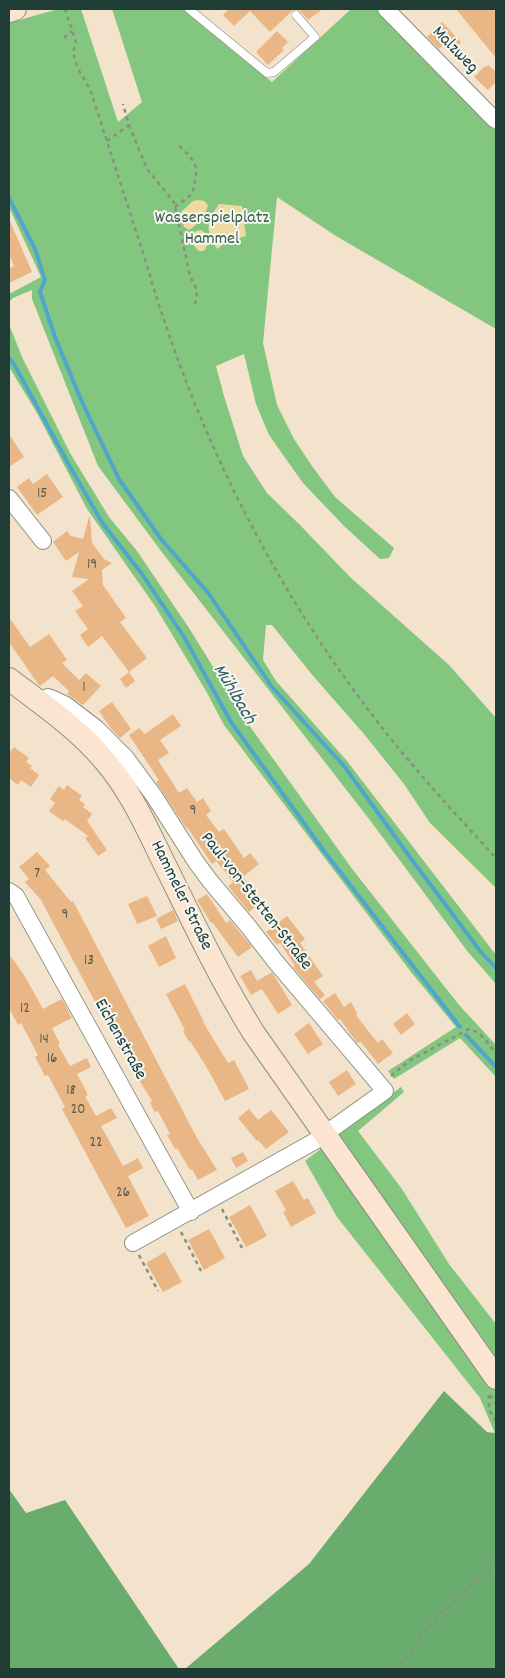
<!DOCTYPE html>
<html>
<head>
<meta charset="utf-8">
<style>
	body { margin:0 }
	#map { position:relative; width:505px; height:1678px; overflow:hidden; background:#f3e3cc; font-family:Dekko,sans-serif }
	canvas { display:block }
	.frame { position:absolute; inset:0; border:10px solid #1f3d34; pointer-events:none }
</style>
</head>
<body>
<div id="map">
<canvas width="505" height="1678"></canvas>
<div class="frame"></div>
</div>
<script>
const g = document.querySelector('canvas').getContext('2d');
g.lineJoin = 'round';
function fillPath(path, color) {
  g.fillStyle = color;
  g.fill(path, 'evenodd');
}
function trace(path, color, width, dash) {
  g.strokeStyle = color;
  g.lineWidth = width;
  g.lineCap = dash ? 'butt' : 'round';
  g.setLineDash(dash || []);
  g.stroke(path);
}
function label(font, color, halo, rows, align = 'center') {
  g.font = font + ' Dekko,sans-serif';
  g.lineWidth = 4;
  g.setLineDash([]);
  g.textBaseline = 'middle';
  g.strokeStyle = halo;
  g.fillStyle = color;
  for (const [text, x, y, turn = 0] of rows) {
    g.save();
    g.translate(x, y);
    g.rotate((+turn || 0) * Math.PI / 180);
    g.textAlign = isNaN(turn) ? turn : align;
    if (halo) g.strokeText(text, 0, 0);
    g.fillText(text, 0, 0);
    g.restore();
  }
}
fillPath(new Path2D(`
	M58,9H81L118,122L142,102L112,9H183L272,82L351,9H378L496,131V329L336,236L277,197L263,343L277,405L294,439L312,466L335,497L394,548L389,558L380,559L344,526L303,483L269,435L256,404L244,354L216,366L224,396L243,456L267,493L300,525L350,577L449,665L496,718V888L430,823L404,784L364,734L314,677L272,625H266L263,660L276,681L347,761L496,955V984L468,952L369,819L164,555L98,466L32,299V290L13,298L9,302V294L41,277L9,207V23Z
	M9,324L22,357L70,453L109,517L137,551L189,628L251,728L353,870L459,1005L496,1045V1077L460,1038L394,1079L388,1071L456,1027L411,972L224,725L206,691L155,606L87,509L37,413L9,367Z
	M401,1087L404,1092L358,1131L402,1189L449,1264L496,1324V1436L480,1398L337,1217L305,1161Z`), '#83c67f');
fillPath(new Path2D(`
	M444,1391L487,1432L495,1433L496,1436V1669H185L309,1564Z
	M9,1489L26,1513L65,1500L179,1669H9Z`), '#6aab6e');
fillPath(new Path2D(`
	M198,200L204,201L208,205C205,217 200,223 189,230L184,227L181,212L193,201Z
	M219,204L242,206L246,236L227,242L217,249C205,228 206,224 219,204Z
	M201,230L205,233L208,244L204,251H199C192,245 189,238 196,231Z`), '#eeda9e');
trace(new Path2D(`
	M9,198L35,249L45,280L40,292L55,337L82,402L119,479L161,539L209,594L272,687L344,766L412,860L480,951L496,968
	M9,358L15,366L69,465L103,524L142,574L184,637L231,722L324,851L460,1027
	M466,1035L496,1067`), '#50a5cc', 4);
fillPath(new Path2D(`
	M229,9H294L270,32L250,11L234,26L223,15Z
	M296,9H323L308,20L300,11Z
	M456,9H493L496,13V58Z
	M442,22L461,42L451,53L443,45L439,49L427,37Z
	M277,31L288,42L282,48L284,50L268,65L256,52Z
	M488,65L496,72V82L488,90L474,77L485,66L486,67Z
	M9,219L32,272L9,283V269L14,266L9,254Z
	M9,434L24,457L9,467Z
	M47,474L63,497L37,515L17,487L29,478L33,484Z
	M89,517H90L92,543L104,559L112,563L102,570L103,585L126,618L120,622L147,658L129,672L102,636L88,647L80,635L88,629L75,611L83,606L72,591L89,579L72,577L79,552L66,561L53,542L67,531L71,536L83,539Z
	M9,617L30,647L49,634L67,660L62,663L79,680L86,673L101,686L83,705L67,694L69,691L53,676L40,686L38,684L9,642Z
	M129,672L135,681L126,688L120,679Z
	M112,702L131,729L120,738L112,730L99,711Z
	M173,714L181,726L160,740L169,753L158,760L179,793L187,788L197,802L203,798L211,811L206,815L219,832L224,829L244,858L250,853L259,864L243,877L262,901L249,912L228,886L233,882L226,873L216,861L212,864L187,827L186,828L156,782L159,780L129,735L139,728L145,734Z
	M14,747L29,758L26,762L32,766L30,768L39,775L31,787L21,780L18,785L9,778V753Z
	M67,785L82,796L79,800L85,804L83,807L92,814L87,821L107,850L98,856L85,838L88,836L65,819L63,821L49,811L55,803L50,799L59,786L64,790Z
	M37,852L50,866L45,870L71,902L73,901L197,1138L217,1170L198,1180L192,1169L190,1170L177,1148L175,1149L167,1135L170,1134L158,1111L155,1112L152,1107L150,1102L152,1101L136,1075L134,1070L135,1069L130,1058L124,1047L120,1049L41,900L25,882L29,879L19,867Z
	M207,894L226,923L230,920L252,947L238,957L212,922L211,923L197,900Z
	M147,896L157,916L137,924L128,904Z
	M173,910L178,921L161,929L156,919Z
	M287,916L305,939L300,943L323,976L314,982L325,995L320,999L293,967L295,966L280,943L277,945L266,932Z
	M166,936L176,958L159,967L148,946Z
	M9,954L24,975L43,1009L62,999L72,1018L52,1028L60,1044L58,1045L70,1066L87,1058L91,1067L77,1074L88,1095L85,1096L96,1116L111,1108L117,1118L101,1126L123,1166L138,1158L143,1168L128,1176L149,1216L126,1228L62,1109L65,1107L48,1075L45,1076L35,1057L38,1055L21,1023L18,1025L9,1008Z
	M251,970L257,981L272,972L292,1005L278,1014L262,989L251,995L240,976Z
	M185,984L204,1022H203L228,1063L234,1060L249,1089L225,1101L206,1066L190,1041L189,1042L183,1031L185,1030L166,994Z
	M335,993L344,1007L351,1002L357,1013L356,1015L369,1032L378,1043L382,1039L393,1053L378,1064L361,1042L357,1043L340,1019L338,1020L323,1001Z
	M407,1013L415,1024L401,1035L393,1024Z
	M309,1023L323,1044L308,1054L294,1034Z
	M347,1070L356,1084L338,1096L329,1082Z
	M249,1109L258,1120L271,1110L289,1132L266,1149L258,1140L257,1141L238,1118Z
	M243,1152L248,1161L236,1168L231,1158Z
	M293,1181L304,1200L308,1198L316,1213L291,1227L283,1212L286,1210L275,1191Z
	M250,1205L267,1236L246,1247L229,1217Z
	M209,1229L225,1258L204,1270L188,1240Z
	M165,1252L182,1282L163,1292L146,1263Z`), '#e9b685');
const lane = new Path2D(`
	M189,9L267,73L274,72L315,37L296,15`);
const street = new Path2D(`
	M386,9L495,120
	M9,498L43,541
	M39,702L48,697L51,698L66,705L96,728L126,758L154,796L196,862L210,881L248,926L275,961L385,1091L315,1141L133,1243
	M9,891L16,896L191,1212`);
const secondary = new Path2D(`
	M9,11L15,9
	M9,679C42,704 77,728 104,760C132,792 149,833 168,871C195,926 221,980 253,1032L496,1378`);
trace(lane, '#899080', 9);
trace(street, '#899080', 18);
trace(secondary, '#899080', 24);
trace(new Path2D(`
	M65,9L76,42L73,52L78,69L90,89C109,147 127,204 146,262C154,290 163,318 173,346C223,487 297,622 391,739C424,780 460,819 496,858
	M64,38L72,31
	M129,125L147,169L174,202L190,276L197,290L195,307
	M107,141L129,125L123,104
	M175,207L192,194L196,177V167L190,156L179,146
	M391,1076L409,1061L422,1054L469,1029C481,1031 488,1044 496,1053
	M222,1209L242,1248
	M181,1232L201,1271
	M139,1255L158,1291
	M489,1395V1410L496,1421
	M490,1395L496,1404
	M394,1669L405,1659L431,1622L496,1564`), '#899080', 2.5, [4, 4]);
trace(lane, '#fff', 8);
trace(street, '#fff', 16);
trace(secondary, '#fce5d0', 22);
label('15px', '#525b48', null, [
	["15",42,495],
	["19",92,566],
	["1",84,689],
	["9",193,812],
	["7",37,875],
	["9",65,916],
	["13",89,962],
	["12",25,1010],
	["14",44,1041],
	["16",52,1060],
	["18",71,1092],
	["20",78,1111],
	["22",96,1144],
	["26",123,1194]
]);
label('18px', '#1f3d34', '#f6f6f2', [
	["Malzweg",454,51,46],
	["Hammeler Straße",180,896,64],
	["Paul-von-Stetten-Straße",255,902,52],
	["Eichenstraße",119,1040,61]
]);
label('18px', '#385f47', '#f6f6f2', [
	["Wasserspielplatz",212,220],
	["Hammel",212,241]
]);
label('italic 19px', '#2e5c62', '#f6f6f2', [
	["Mühlbach",233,695,59]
]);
</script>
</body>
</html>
